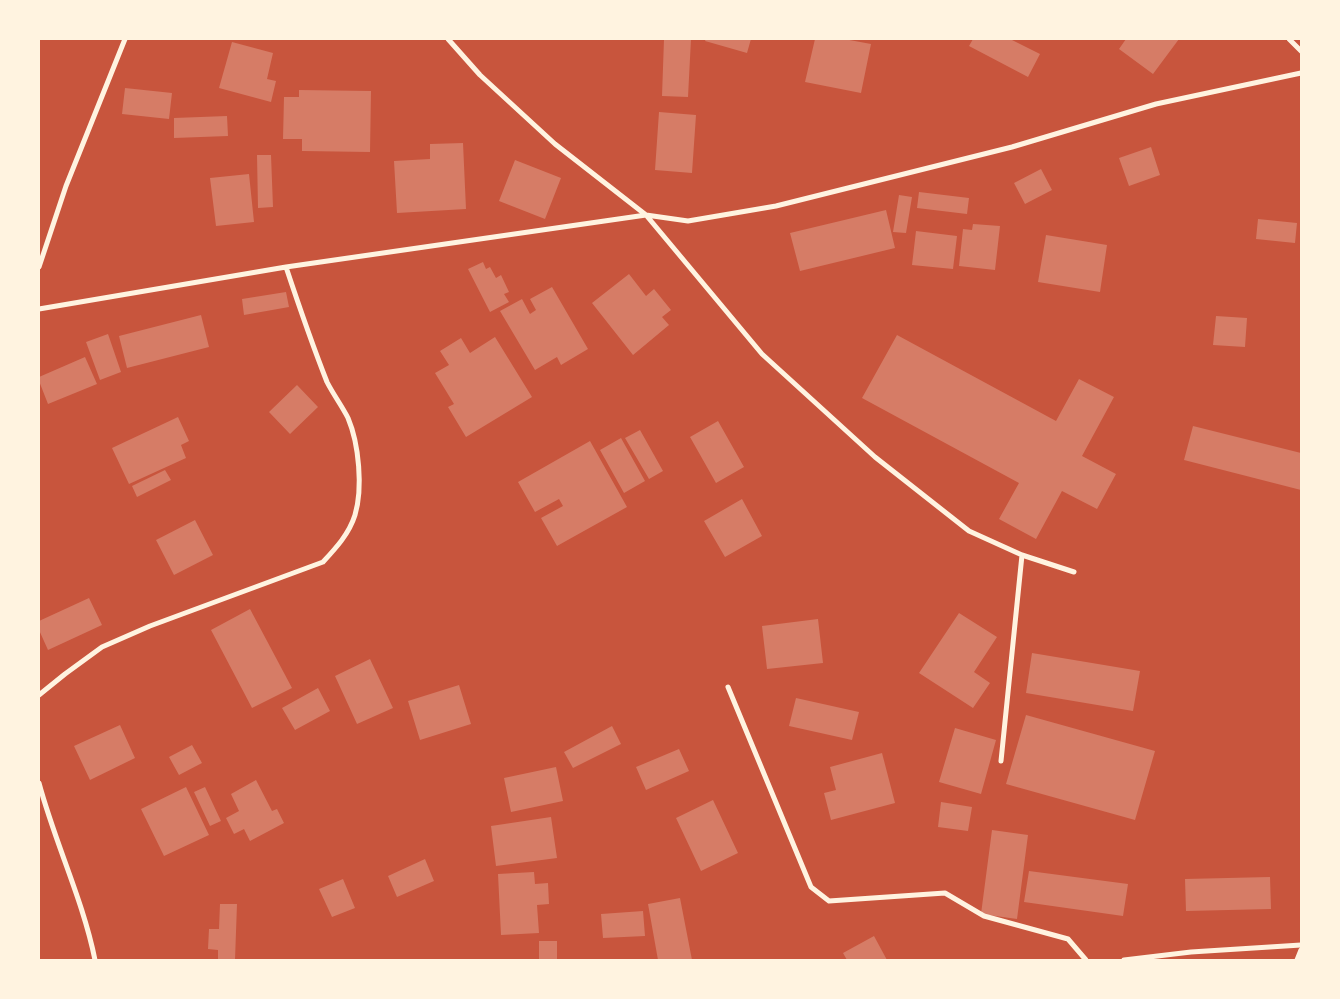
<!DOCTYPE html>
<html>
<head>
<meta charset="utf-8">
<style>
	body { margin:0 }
	#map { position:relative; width:1340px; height:999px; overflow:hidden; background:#c8553d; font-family:"DejaVu Sans",sans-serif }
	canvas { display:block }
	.frame { position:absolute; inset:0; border:40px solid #fff3e0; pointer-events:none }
</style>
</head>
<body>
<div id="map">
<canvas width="1340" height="999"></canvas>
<div class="frame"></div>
</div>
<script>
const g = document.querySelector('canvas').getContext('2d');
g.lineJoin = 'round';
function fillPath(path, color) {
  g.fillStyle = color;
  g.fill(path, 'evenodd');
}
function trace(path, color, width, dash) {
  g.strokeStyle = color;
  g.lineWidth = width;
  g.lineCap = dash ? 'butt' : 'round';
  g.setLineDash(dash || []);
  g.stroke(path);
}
fillPath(new Path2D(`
	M664,39H691L688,97L662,96Z
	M706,39H751L747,53L705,41Z
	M815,39H844L871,44L861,93L805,82Z
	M973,39H1010L1040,54L1028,77L969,46Z
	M1126,39H1179L1153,74L1119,49Z
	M232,42L273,53L267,79L276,81L271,102L219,88Z
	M125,88L172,93L169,119L122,114Z
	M299,90L371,91L370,152L302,151V139H283L284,97H299Z
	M659,112L696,115L692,173L655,170Z
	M227,116L228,136L174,138V118Z
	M463,143L466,209L397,213L394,161L430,159V144Z
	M1151,147L1160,175L1129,186L1119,158Z
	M257,155H271L273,207L258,208Z
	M515,160L561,178L545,219L499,201Z
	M1041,169L1052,190L1025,204L1014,183Z
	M249,174L254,222L216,226L210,178Z
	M919,192L969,198L967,214L917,208Z
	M899,195L912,197L906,233L893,232Z
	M886,210L895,248L800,271L790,233Z
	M1258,219L1297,223L1295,243L1256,239Z
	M973,224L1000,226L995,270L959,266L963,229L972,230Z
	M916,231L957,236L953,269L912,265Z
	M1046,235L1107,245L1100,292L1038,282Z
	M483,262L486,269L490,267L496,278L501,275L509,292L504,294L509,302L490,312L468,269Z
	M629,274L646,296L654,289L671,310L662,317L669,325L633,355L592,303Z
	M552,287L588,349L561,365L557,357L535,370L500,311L522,299L530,314L536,310L530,299Z
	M286,292L289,307L244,315L242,299Z
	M201,315L209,347L127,368L119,336Z
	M1216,316L1247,318L1245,347L1213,345Z
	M108,334L121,372L100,380L86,342Z
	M897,335L1056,421L1079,379L1114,397L1082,456L1116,474L1097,509L1062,491L1036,539L999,519L1019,483L862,398Z
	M495,337L532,397L466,437L448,407L454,404L435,373L449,365L440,351L461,338L470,353Z
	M85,357L97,384L48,404L39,381V377Z
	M297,385L318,407L290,434L269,412Z
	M178,417L189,441L181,445L186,458L129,484L112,448Z
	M718,421L744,467L716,483L690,437Z
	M1193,426L1301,453V490L1184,460Z
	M640,430L663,471L649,479L625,438Z
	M621,438L645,481L624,493L600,450Z
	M590,441L627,507L557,546L541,518L563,506L559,499L535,512L518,482Z
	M165,470L171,480L137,497L132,486Z
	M742,499L762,536L725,557L704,521Z
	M195,520L213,555L174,575L156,540Z
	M89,598L102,625L48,650L39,630V621Z
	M250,609L292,688L252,708L211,630Z
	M959,613L997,637L974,672L990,683L973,708L919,673Z
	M818,619L823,663L767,669L762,626Z
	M1032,653L1140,671L1133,711L1026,693Z
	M370,659L393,708L357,724L335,676Z
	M459,685L471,724L420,740L408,701Z
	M318,688L330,711L295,730L282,708Z
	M796,698L859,712L852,740L789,726Z
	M1026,715L1155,751L1135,820L1006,784Z
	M120,725L135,758L90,780L74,746Z
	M612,726L621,744L573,768L564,752Z
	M955,728L996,740L981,794L939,782Z
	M192,745L202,763L179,775L169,757Z
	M679,749L689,771L646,790L636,767Z
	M882,753L895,803L831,820L824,793L836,790L830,767Z
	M556,767L563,801L511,812L504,778Z
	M256,780L272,811L277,809L284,823L250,841L244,829L234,834L226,818L239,811L231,794Z
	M186,787L209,835L164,856L141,809Z
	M205,787L221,821L210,826L194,792Z
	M713,800L738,853L701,871L676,818Z
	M941,802L972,807L968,831L938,827Z
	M551,817L557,858L496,866L491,826Z
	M992,830L1028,835L1017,919L981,914Z
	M425,859L434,881L397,897L388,876Z
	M1029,871L1128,884L1123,916L1024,902Z
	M534,872L535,884L548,883L549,904L537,905L539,933L501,935L498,874Z
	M1270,877L1271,909L1186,911L1185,879Z
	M343,879L355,908L332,917L319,889Z
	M680,898L692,960H658L648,904Z
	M220,904H237L235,960H218V950L208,949L209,929H219Z
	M643,911L645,936L603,938L601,914Z
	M874,936L887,960H847L843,953Z
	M539,941H557V960H539Z`), '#d67c66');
trace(new Path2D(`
	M448,39L480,75L555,144L646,215L762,354L875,457L969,531L1022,555L1074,572
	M1289,39L1301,51
	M39,267L66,186L125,39
	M39,309L286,267L646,215L688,221L776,206L1012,147L1156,104L1301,73
	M728,687L811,887L829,901L945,893L984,916L1068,939L1086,960
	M39,695L65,674L102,647L150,626L323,562C336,548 349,534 355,515C363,488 359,444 348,418C342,406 333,394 327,382C312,344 299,306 286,267
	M1001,761L1022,555
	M39,783C55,843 83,900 95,960
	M1124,960L1191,952L1301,945
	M1297,960L1301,950`), '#fff3e0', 5);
</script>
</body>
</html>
